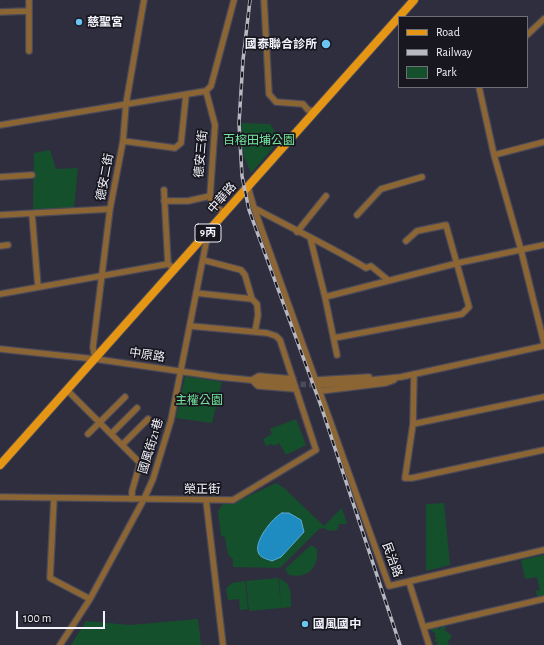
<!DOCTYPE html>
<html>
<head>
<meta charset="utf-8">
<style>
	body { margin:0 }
	#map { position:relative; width:544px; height:645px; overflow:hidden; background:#2f2e3e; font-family:"Alegreya Sans",sans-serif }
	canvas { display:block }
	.legend { position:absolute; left:398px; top:16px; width:130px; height:72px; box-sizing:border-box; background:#18171f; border:1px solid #6f6f77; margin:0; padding:5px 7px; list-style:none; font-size:12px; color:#f2f2fc }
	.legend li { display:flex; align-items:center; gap:8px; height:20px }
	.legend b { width:20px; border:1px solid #6f6f77 }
	.scale { position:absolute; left:16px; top:611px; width:89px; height:18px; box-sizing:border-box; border:2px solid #f2f2fc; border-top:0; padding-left:5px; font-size:12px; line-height:14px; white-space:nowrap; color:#f2f2fc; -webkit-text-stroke:3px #18171f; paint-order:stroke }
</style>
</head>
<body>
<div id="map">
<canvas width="544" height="645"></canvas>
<ul class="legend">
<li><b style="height:5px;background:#e59614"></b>Road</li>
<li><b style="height:5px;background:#b8b8c3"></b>Railway</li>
<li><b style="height:11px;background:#15502d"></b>Park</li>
</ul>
<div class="scale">100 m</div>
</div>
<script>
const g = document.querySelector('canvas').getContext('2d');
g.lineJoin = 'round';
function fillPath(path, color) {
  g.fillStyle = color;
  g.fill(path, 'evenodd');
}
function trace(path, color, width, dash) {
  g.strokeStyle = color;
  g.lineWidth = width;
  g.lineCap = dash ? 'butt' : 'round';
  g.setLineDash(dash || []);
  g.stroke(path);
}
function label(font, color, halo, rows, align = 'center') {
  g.font = font + ' "Alegreya Sans","Noto Sans TC",sans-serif';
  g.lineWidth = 3.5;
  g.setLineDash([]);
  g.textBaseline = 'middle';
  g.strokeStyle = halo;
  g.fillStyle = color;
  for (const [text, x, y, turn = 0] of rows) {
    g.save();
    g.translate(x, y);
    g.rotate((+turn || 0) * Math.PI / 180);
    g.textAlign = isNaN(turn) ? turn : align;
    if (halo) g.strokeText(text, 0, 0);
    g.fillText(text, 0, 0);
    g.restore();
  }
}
fillPath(new Path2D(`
	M241,123L270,124L280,140L251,173L244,157Z
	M50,150L56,169L78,168L74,208L33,210L34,153Z
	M185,376L222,382L212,423L176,418Z
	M296,419L306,445L286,455L279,443L274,446L272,444L266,446L263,439L272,434L270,429Z
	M276,483L284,488L324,526L342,508L347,524H339L337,530L330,531L324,528L319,529L280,568L233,567V559L228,555L225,537L221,536L218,511L223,504H232Z
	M444,503L450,565L426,571V504Z
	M311,545L317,549C319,568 307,579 289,575L285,569Z
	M544,555V597L538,598L535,590L540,591L537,577L525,579L521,560Z
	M278,578L281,608L249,611L246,581Z
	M279,578C292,584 291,594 291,607L281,608Z
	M245,581L248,609L240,610L239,599L228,600L226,589L232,583Z
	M198,619L201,645H71L86,621L130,625Z
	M444,624L446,628L444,630L449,633L448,634H451V638L448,641L449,645H436L439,641L436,642L434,640L437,638L435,637V633L429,629L438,625L439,630Z`), '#15502d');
const water = new Path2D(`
	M282,513H289L301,520L304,532L281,557L272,561C267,559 261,558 259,554C252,543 273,517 282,513Z`);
fillPath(water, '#1e8bc1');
trace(water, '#5eaad3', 1);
trace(new Path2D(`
	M292,384L321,385`), '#4c4b5a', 5.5, [5.5, 3]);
const minor = new Path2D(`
	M29,0V51
	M264,0L269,94L276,102L303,104L308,110L315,111
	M0,12L28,11
	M527,35L544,19
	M479,87L494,155L521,250L544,343
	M0,125L206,91
	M123,141L175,148L181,143L186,95
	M494,155L544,142
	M0,177L32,175
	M248,187L254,208C291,228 330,246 366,268L371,266L388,280
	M164,190L168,264
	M164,201H188L210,196
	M254,208L389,586L544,550
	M225,212L212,206L210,196L215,125L206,91L211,86L234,0
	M32,214L38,287
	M0,215L110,209
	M357,215L381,189L422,177
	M297,232L326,196
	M310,237L325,297L337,355
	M0,246L8,245
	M203,260L241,270L245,275L252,299L257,304L258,315L255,332
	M196,293L252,299
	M0,294L168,264L175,269
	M325,297L458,263L544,245
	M334,338L462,314L469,307L446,225L417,231L406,241
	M0,349L95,359L220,377L291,384
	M95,359L93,347L110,209L123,141L126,104L144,0
	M414,374L413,424L405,478H412L544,450
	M293,379L259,376L252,380L258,386L296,389
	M316,380L369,377
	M321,385L401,377L544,346
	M68,391L140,463L132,491V499
	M321,391L386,383L394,380
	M413,424L544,397
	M88,434L125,397
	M111,434L137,408
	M122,445L148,419
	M0,497L233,500L316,450L280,340L276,336L267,333L190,326
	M54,498L50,578L90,599
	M206,500L223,645
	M409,582L429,645
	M424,627L544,599
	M60,645L90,599L144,499L153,479L171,420L208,233`);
const primary = new Path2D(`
	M0,465L414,0`);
trace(minor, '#4a4959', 8);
trace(primary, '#4a4959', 10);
trace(minor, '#8b6534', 5.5);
trace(primary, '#e59614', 8);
const rail = new Path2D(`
	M250,0L243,60L239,123L242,176L249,210L321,406L400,645`);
trace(rail, '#b8b8c3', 3.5);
trace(rail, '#18171f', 2, [6]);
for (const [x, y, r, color] of [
	[79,22,4,"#6bc3f2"],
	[326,44,5,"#6bc3f2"],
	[305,624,4,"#6bc3f2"]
]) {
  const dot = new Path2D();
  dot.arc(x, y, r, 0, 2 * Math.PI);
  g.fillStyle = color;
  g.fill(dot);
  trace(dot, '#18171f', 1.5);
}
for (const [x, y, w] of [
	[208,233,26]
]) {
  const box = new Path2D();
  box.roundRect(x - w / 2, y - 9, w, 18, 3);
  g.fillStyle = '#18171f';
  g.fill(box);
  trace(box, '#f2f2fc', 1);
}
label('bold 11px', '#f2f2fc', null, [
	["9丙",208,233]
]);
label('bold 12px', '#f2f2fc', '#18171f', [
	["慈聖宮",87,22],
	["國泰聯合診所",317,44,"right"],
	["國風國中",313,624]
], 'left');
label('12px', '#73e89c', '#18171f', [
	["百榕田埔公園",259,140],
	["主權公園",199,400]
]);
label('12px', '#f2f2fc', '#18171f', [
	["德安三街",201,154,-85],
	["德安二街",105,177,-79],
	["中華路",222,198,-49],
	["中原路",147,355,8],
	["國風街21巷",151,446,-73],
	["榮正街",202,489],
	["民治路",392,560,70]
]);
</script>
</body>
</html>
